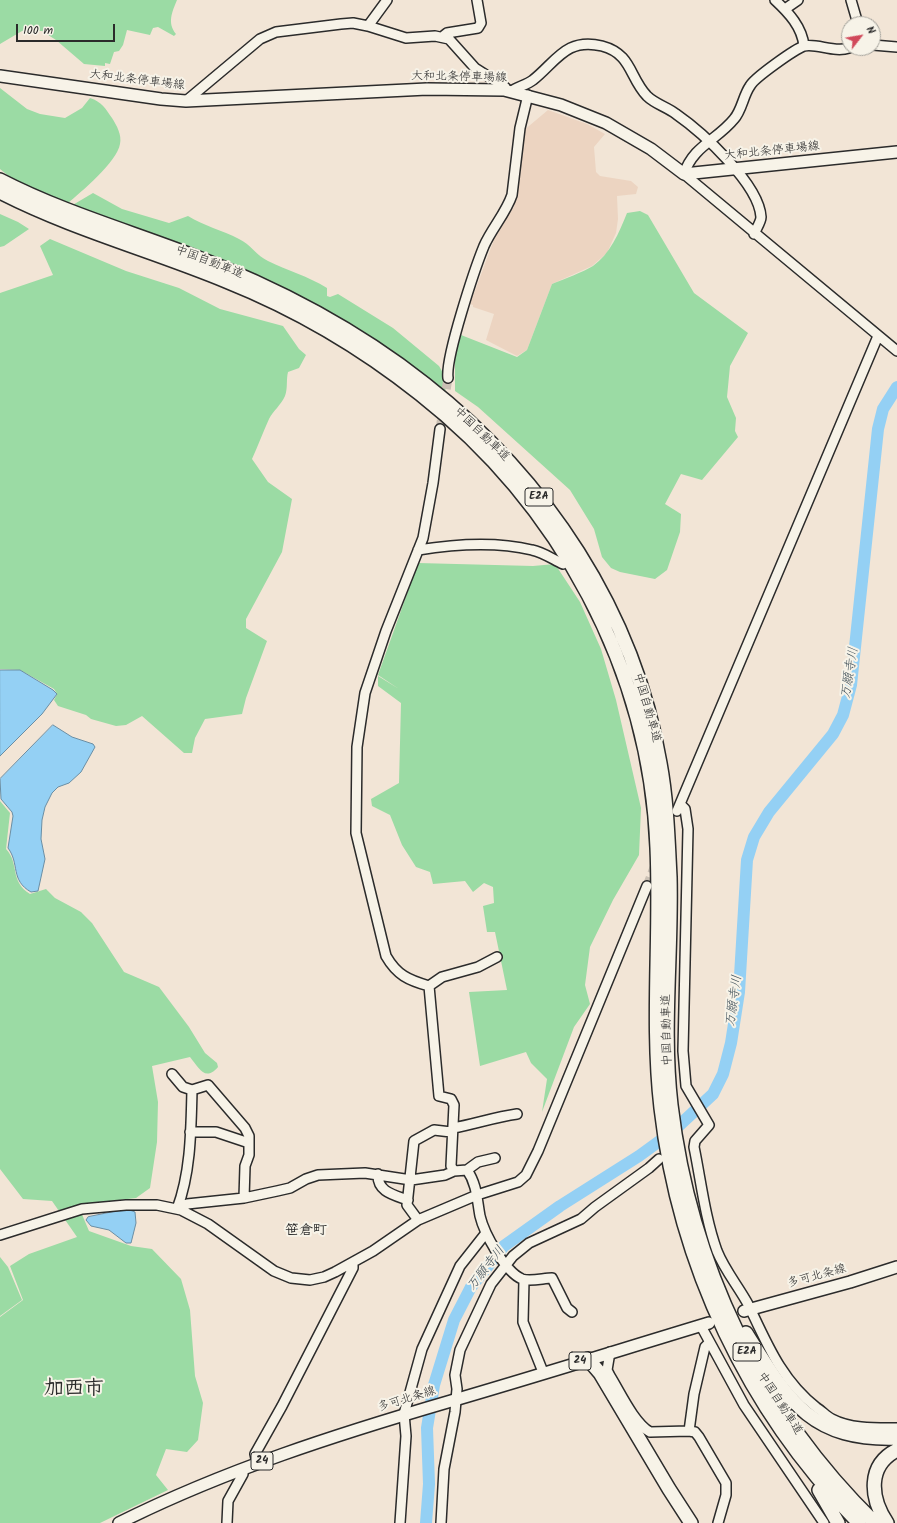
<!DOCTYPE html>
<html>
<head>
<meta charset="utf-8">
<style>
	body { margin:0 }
	#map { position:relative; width:897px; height:1523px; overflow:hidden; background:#f2e5d6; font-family:Kalam,sans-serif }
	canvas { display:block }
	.north { position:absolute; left:841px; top:16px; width:40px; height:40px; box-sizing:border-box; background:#f7f3e8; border:1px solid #a5a39c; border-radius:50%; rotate:59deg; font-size:11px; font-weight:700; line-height:16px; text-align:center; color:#2b2b2b }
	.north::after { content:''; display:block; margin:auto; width:14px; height:18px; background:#d1495b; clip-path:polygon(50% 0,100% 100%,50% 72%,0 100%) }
	.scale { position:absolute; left:16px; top:24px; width:99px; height:18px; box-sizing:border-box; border:2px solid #2b2b2b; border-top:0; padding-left:5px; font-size:12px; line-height:14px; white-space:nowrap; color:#2b2b2b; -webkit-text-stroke:3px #f7f3e8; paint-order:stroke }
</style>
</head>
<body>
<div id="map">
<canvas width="897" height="1523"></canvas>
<div class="north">N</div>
<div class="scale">100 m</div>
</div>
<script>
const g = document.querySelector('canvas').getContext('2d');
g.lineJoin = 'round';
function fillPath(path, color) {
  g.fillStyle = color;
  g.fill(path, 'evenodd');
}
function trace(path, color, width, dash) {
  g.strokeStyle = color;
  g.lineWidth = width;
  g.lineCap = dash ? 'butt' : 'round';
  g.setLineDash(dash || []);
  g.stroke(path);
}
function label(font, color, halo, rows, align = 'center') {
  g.font = font + ' Kalam,"Klee One",sans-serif';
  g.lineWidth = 4;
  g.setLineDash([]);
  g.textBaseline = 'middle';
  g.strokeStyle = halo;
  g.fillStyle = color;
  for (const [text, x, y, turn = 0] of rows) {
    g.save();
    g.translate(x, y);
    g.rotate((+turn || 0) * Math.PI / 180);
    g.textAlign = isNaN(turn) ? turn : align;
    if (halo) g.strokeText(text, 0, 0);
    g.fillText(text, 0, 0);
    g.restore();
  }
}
fillPath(new Path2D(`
	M548,110L587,124L605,134L594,147L596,172L600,176L631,181L638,187L636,194L617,196L618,219L616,233L607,253L592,266L552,284L527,350L517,356L486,340L494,314L473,307V305L470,304L498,229L514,207L523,131Z`), '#ecd4c1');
fillPath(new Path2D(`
	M0,0H177C172,12 167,23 176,34L174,36L158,27L153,28L150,35L127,30L123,45L119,51L114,52L110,64L105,63V66L84,64L56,40L42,31H22L0,44Z
	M0,88L27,109L40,114L65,118L82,108L90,98C102,102 105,108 112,118C117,126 122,135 120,144C117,162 81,192 67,204L16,182L0,169Z
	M93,193L122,209L169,223L188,216C204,226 222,230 239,239C250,244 257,256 268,261C288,271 308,276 327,288V296L330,297L338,294L393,328L439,366L443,373L444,383L446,385L445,393L71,206Z
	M640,211L648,215L694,293L748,333L730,366L727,397L736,418L735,431L738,437L702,480L681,474L665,504L681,514L680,532L667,570L655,579L620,572L611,568L602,557L594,529L570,490L478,407L455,391V352L461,335L517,357L527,350L552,284C564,279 583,272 593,266C610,254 619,233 627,213Z
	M0,214L18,222L29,229L4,246L0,247Z
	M50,239L126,271L179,288L220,309L283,326L299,349L306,355L299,368L288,372C286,380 288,388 285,396C281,405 273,411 269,419C263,432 258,446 252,459L268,482L292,499L282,552L246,619V628L267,641L246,698L242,714L205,719L195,738L192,753H184L142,716L126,725L116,726L91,719L86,715L58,706L54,700L57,694L54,689L20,670L0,669V293L53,275L40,246Z
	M418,563L533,566L555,564L580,602L601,649L616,700L641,808L639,855L613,900L590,947L585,985L590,1004L574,1027L542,1112L547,1079L531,1063L526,1052L480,1066L469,992L507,990L495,932H487L483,906L494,903L493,887L484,883L473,892L465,881L433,884L430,872L416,867L402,845L390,815L372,806L371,799L399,783L401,703L378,686V676L399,689L378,675Z
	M0,801L10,813L6,849C20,864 9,881 30,894L46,889L55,898L81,912L92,923L124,972L159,987L189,1027L205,1053L217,1063L218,1067C205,1082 199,1068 190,1057L152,1066L158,1102L157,1142L150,1188L136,1198L78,1205L89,1231L131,1246L152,1249L181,1279L190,1310L195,1376L203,1403L198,1440L187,1452L166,1449L156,1475L168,1490L100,1523H0V1317L23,1300L10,1266L29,1254L77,1237L52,1201L23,1199L0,1169Z
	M0,1257L8,1267L22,1300L0,1316Z`), '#9bdba4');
const water = new Path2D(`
	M0,670H20L53,690L57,694L42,714L0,756Z
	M53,725L72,737L93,744L95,747L81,772L69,783L58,787L52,793L45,807L42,820L41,839L45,859L38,891L31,892C10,880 20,864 8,848L13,816L12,812L1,799L0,779Z
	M127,1209L135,1212L136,1223L131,1243H126L109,1230L91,1226L86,1220L88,1217Z`);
fillPath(water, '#94d0f4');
trace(water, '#6a8ea4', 1);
trace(new Path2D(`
	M426,1523L429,1484L427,1428L434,1385L454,1320L471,1287L504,1246L560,1206L639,1156L672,1132L713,1094L723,1074L731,1043L739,992L747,860L754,837L769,812L833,734L843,715L851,685L878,429L883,409L897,387`), '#94d0f4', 12);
trace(new Path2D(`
	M440,429L448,378
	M647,886L655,865`), '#cac0b4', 9, [9, 4.5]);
const minor = new Path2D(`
	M775,0C789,13 802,27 804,46
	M851,0L858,24
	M785,9L798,0
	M368,26L387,0
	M442,37L447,33L478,28L481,23L477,0
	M873,45L897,47
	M849,48C834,53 817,43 804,46C795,49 754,78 750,86C743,96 742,110 734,119C717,140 693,146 684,174L897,351
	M512,91C516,87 527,85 533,80C556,62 566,37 602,46C632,54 629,77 647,96C655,104 667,107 676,114C702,132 759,184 761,217C761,222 756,229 754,234
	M186,101L260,39L276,32L341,24L353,23L368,26L406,38L435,36L449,39L475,68L505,87L504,90
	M448,378C445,358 475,268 484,246C492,228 506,213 512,195L520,128L528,95
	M440,429L433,483L423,538L386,631L365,693L357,747L356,833L386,956C397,975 408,980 429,986L442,977L478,967L497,957
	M418,550C455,544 495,541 532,550C543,552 554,560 563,564
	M680,804L685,809L688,829L683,1051L686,1086L709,1125L695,1141L694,1147C701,1181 705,1218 717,1251C725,1271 739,1287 749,1306C767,1344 782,1381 817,1408C822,1411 826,1416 832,1419C851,1429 876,1428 897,1428
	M677,811L878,336
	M429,986L439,1096L451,1099L454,1105L451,1166L454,1171
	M172,1074L183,1087L192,1090
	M453,1128C475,1124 495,1117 517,1114
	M190,1132H216L249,1143
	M467,1170L478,1162L495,1158
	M378,1174C377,1192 394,1195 408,1200
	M177,1209C191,1172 191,1129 192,1090L208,1085L245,1128L249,1136V1155L245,1166L244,1198
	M181,1210L187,1204L244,1198L277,1191L290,1188L306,1179L318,1175L365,1173L411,1180L445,1175L454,1171L467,1170C477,1184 477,1200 480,1216C484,1233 505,1272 522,1279C530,1282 544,1278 552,1278L567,1308L572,1312
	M418,1220L407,1205L414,1141L434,1130L451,1132
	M0,1235L82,1209L126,1205H157L181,1210L208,1224L274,1271L291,1278L310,1280L324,1277L335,1272L373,1251L418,1220L477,1195L518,1182L526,1175L538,1151L647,886
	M524,1280L523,1322L543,1372
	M701,1326L744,1405L824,1523
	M610,1352L607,1370L610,1376C620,1392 634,1423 650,1432L689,1431L695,1432L699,1437L726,1483V1495L718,1523
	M689,1431L694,1394L705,1347L709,1343
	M257,1463L255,1454L282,1406L353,1268V1262
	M227,1523L228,1501L243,1474V1469
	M400,1523L406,1436L404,1414L422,1349L460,1266L486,1233
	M441,1523L444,1469L455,1412L457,1389L455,1375L460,1350L491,1284L513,1256L529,1243L581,1219L595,1207L649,1168L659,1159`);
const major = new Path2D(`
	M0,76L161,99L186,101L427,89L504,90L561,105L606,123L651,149L684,174L897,152
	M744,1311L850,1282L897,1267
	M119,1523C225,1470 338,1434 451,1401C537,1376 623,1349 709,1323`);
const highway = new Path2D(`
	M0,180C60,211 125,230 188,254C273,286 353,327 425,384C546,479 634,611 660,763C667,801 668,839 670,877C672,953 662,1029 671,1105C690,1264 760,1411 875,1523
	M0,192C72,229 151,250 226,281C296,309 361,347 420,394C560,504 650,669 657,848C661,935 651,1022 661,1108C679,1264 748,1412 859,1523
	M746,1333C788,1400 810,1441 897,1438
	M588,1359L600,1373L669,1489L691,1523
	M819,1490L838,1523
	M887,1523C870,1498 867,1465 897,1450`);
trace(minor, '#2b2b2b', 12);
trace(major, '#2b2b2b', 14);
trace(highway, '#2b2b2b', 16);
trace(minor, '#f7f3e8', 9);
trace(major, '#f7f3e8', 11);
trace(highway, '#f7f3e8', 13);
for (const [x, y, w] of [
	[539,497,28],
	[747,1352,28],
	[580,1361,22],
	[262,1461,22]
]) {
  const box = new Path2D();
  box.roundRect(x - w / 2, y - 9, w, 18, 3);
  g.fillStyle = '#f7f3e8';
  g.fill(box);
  trace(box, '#2b2b2b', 1);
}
label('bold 11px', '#2b2b2b', null, [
	["E2A",539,497],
	["E2A",747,1352],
	["24",580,1361],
	["24",262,1461]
]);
label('12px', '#2b2b2b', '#f7f3e8', [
	["大和北条停車場線",459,78,1],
	["大和北条停車場線",137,81,7],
	["大和北条停車場線",772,152,-6],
	["中国自動車道",209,263,21],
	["中国自動車道",481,435,44],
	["中国自動車道",646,708,74],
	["中国自動車道",668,1030,-91],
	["多可北条線",817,1277,-15],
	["多可北条線",407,1400,-17],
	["中国自動車道",779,1404,57]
]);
label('italic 13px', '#45545d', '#f7f3e8', [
	["万願寺川",851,673,-81],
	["万願寺川",735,1001,-82],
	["万願寺川",487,1269,-52]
]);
label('bold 14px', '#2b2b2b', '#f7f3e8', [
	["笹倉町",306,1232]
]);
label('bold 20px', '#2b2b2b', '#f7f3e8', [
	["加西市",74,1391]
]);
</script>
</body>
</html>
